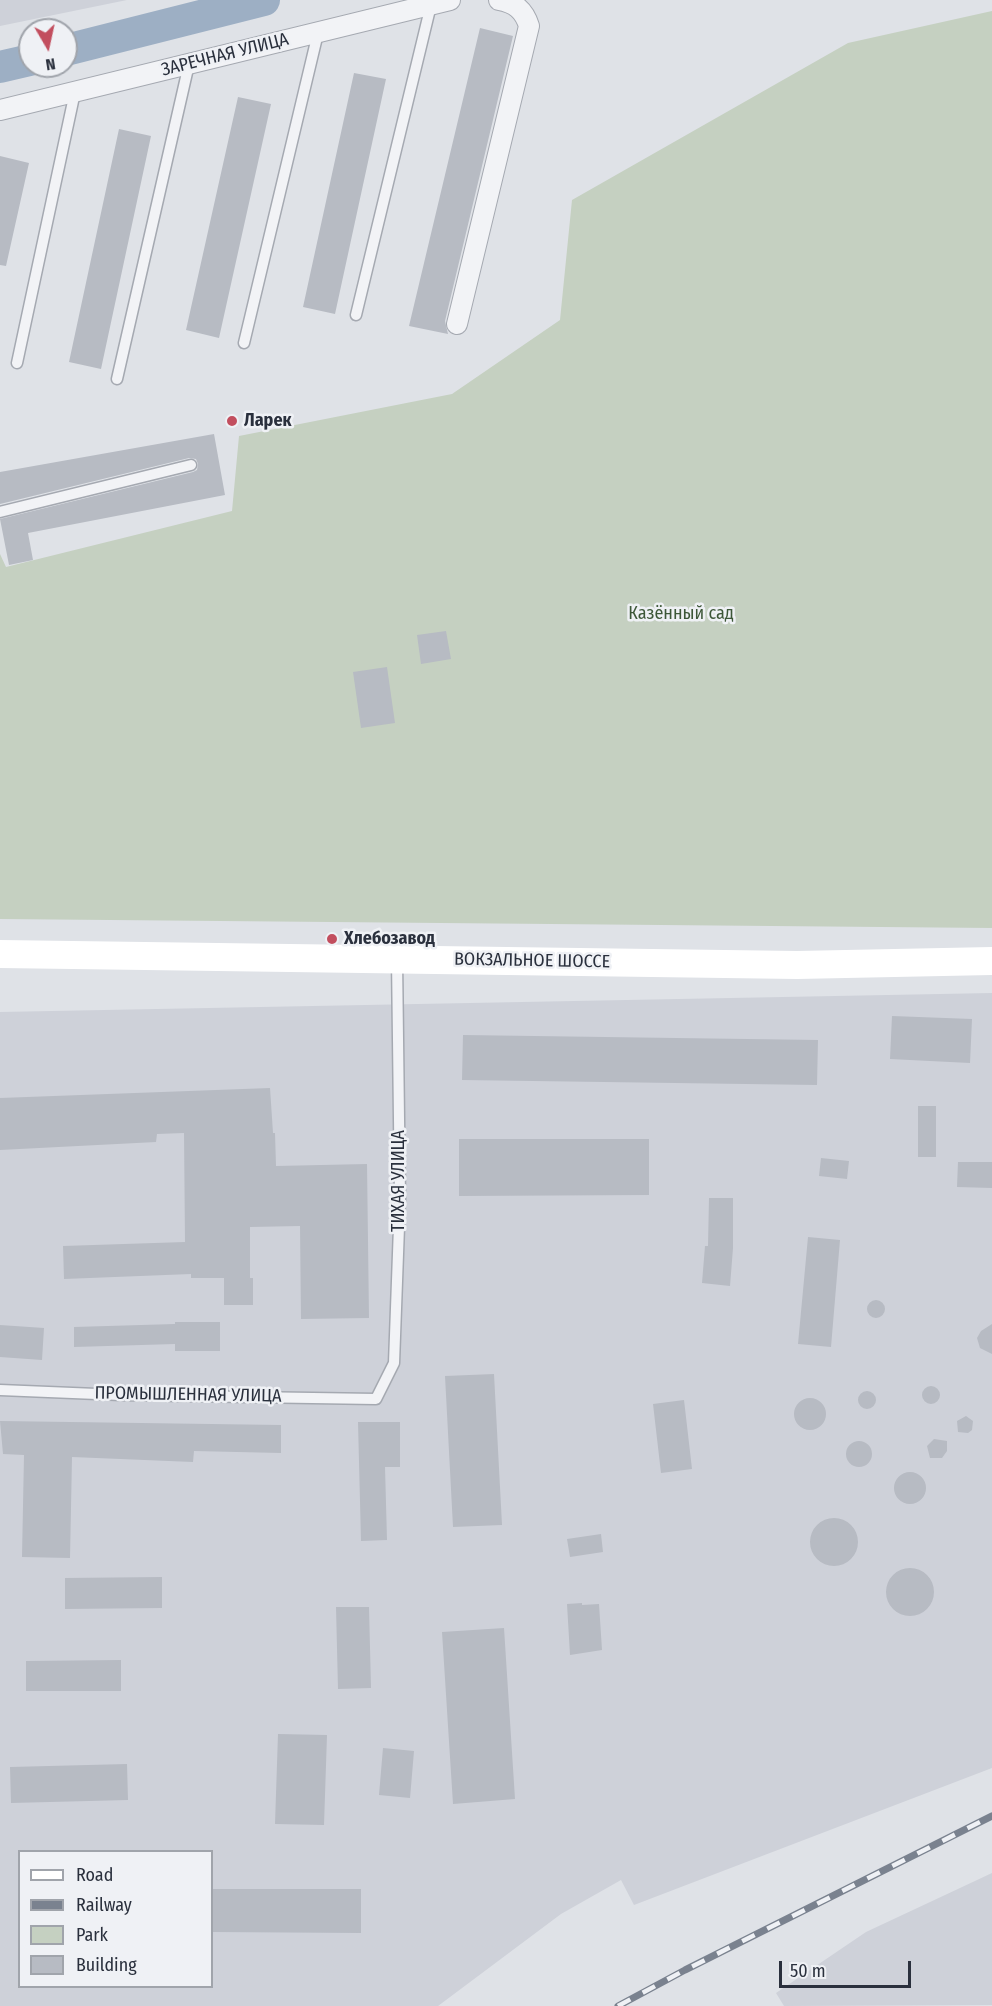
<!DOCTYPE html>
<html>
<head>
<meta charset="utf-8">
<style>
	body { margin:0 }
	#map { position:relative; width:992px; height:2006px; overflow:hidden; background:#dfe2e7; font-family:"Fira Sans Condensed",sans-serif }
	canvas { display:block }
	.legend { position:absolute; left:18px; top:1850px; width:195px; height:138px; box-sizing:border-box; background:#eff1f5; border:2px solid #a0a4ab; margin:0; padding:8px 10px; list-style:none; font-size:18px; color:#2a303d }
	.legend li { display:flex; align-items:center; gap:12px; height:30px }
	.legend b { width:30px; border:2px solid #a0a4ab }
	.north { position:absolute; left:18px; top:18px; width:60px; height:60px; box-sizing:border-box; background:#eff1f5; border:2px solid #a0a4ab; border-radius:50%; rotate:171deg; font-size:16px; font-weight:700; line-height:24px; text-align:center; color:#2a303d }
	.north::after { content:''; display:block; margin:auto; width:21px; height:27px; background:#c24e5e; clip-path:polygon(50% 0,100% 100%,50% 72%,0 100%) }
	.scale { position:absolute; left:779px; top:1961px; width:132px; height:27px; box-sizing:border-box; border:3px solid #2a303d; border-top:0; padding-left:8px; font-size:18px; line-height:21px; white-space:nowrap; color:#2a303d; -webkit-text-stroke:4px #eff1f5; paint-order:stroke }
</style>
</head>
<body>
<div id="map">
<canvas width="992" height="2006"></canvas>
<ul class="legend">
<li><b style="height:8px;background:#fff"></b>Road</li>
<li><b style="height:8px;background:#7a828f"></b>Railway</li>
<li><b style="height:16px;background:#c5d0c1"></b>Park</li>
<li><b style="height:16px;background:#b7bbc3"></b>Building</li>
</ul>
<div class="north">N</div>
<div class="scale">50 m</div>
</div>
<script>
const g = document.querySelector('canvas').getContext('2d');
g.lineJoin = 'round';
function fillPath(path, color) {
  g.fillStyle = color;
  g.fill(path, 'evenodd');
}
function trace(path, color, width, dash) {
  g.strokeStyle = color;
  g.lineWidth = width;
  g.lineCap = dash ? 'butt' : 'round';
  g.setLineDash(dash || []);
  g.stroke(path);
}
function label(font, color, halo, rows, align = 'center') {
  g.font = font + ' "Fira Sans Condensed",sans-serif';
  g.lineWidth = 5;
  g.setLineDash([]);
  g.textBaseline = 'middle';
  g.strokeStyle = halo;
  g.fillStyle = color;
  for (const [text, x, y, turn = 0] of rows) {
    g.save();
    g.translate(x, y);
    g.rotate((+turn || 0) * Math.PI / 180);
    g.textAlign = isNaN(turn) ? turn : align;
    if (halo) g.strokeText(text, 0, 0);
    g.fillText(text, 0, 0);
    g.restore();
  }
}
fillPath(new Path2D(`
	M0,0H127L0,26Z
	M992,993V1768L634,1905L621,1880L561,1914L438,2006H0V1012ZM20,1852H212V1986H20Z
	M992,1873V2005L784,2006L776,1993L866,1932Z`), '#ced1d9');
fillPath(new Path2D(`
	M992,11V928L0,919V554L6,567L232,511L239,436L452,394L560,320L572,200L848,43Z`), '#c5d0c1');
trace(new Path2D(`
	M66,50L264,0
	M0,67L30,60`), '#9dafc4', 32);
fillPath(new Path2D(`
	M480,28L513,36L445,321L448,334L409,326Z
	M354,73L386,79L335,314L303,307Z
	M238,97L271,104L219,338L186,330Z
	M119,129L151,136L101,369L69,362Z
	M0,156L29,163L6,266L0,265Z
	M214,434L225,495L28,533L33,560L9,565L0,519L193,472L197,470L198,464L196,459L189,458L0,504V472Z
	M446,631L451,659L421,664L417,635Z
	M387,667L395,723L361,728L353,672Z
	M892,1016L972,1019L970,1063L890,1059Z
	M463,1035L818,1040L817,1085L462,1080Z
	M270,1088L273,1133H275L276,1166L367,1164L369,1318L301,1319L300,1226L250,1227V1278H253V1305H224V1278H191V1274L64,1279L63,1246L185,1242L184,1133L157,1134L156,1142L0,1150V1098Z
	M918,1106H936V1157H918Z
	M459,1139H649V1195L459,1196Z
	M821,1158L849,1161L847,1179L819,1176Z
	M958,1162H992V1188L957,1187Z
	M709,1198H733V1248L730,1286L702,1283L705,1246H708Z
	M808,1237L840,1240L831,1347L798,1344Z
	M867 1309a9 9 0 1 1 18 0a9 9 0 1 1-18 0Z
	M175,1322H220V1351H175V1344L74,1347V1327L175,1324Z
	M992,1324V1354L980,1348L977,1338L981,1331Z
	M0,1325L44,1328L42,1360L0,1357Z
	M494,1374L502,1525L453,1527L445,1376Z
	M922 1395a9 9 0 1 1 18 0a9 9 0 1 1-18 0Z
	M858 1400a9 9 0 1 1 18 0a9 9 0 1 1-18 0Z
	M794 1414a16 16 0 1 1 32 0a16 16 0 1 1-32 0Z
	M684,1400L692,1469L661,1473L653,1404Z
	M966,1416L973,1421L972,1430L968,1433L958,1432L957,1421Z
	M0,1421L281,1425V1453L194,1451L193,1462L72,1457L70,1558L22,1557L24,1455L3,1454Z
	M358,1422H400V1467H385L387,1540L361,1541Z
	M934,1439L947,1441V1451L942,1458H930L927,1446Z
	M846 1454a13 13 0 1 1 26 0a13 13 0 1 1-26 0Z
	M894 1488a16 16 0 1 1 32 0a16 16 0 1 1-32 0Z
	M810 1542a24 24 0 1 1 48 0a24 24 0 1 1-48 0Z
	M601,1534L603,1552L570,1557L567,1539Z
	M886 1592a24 24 0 1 1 48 0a24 24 0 1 1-48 0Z
	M162,1577V1608L65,1609V1578Z
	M582,1603V1605L599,1604L602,1650L570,1655L567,1604Z
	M336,1607H369L371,1688L338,1689Z
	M504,1628L515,1799L453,1804L442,1632Z
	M121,1660V1691H26V1661Z
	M278,1734L327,1735L324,1825L275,1824Z
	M383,1748L414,1751L410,1798L379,1795Z
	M127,1764L128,1800L11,1803L10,1767Z
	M212,1889H361V1933L212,1932Z`), '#b7bbc3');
const lane = new Path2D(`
	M356,315L431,5
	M244,343L318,33
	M17,363L75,92
	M117,379L189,64
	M0,512L191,465
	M0,1390L121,1395L376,1399L394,1363L400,1199L397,959`);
const street = new Path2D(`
	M0,110L450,0
	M457,324L529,26C524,10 515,3 499,0`);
trace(lane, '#a5a9b1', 13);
trace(street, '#a5a9b1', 22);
trace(lane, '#f2f3f6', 10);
trace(street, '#f2f3f6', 20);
trace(new Path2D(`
	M0,954L797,965L992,961`), '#fff', 28);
const rail = new Path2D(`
	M618,2006L685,1970L992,1816`);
trace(rail, '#7a828f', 7);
trace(rail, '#eff1f5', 4.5, [14]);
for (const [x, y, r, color] of [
	[232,421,6,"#c24e5e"],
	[332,939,6,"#c24e5e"]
]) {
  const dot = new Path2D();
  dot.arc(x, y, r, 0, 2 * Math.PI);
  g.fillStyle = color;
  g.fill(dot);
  trace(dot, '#eff1f5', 2);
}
label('18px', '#2a303d', '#eff1f5', [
	["ЗАРЕЧНАЯ УЛИЦА",225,55,-14],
	["ВОКЗАЛЬНОЕ ШОССЕ",532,961,1],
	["ТИХАЯ УЛИЦА",399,1181,-90],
	["ПРОМЫШЛЕННАЯ УЛИЦА",188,1395,1]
]);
label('bold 18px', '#2a303d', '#eff1f5', [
	["Ларек",244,421],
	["Хлебозавод",344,939]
], 'left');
label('18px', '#3d5738', '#eff1f5', [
	["Казённый сад",681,614]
]);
</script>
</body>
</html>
